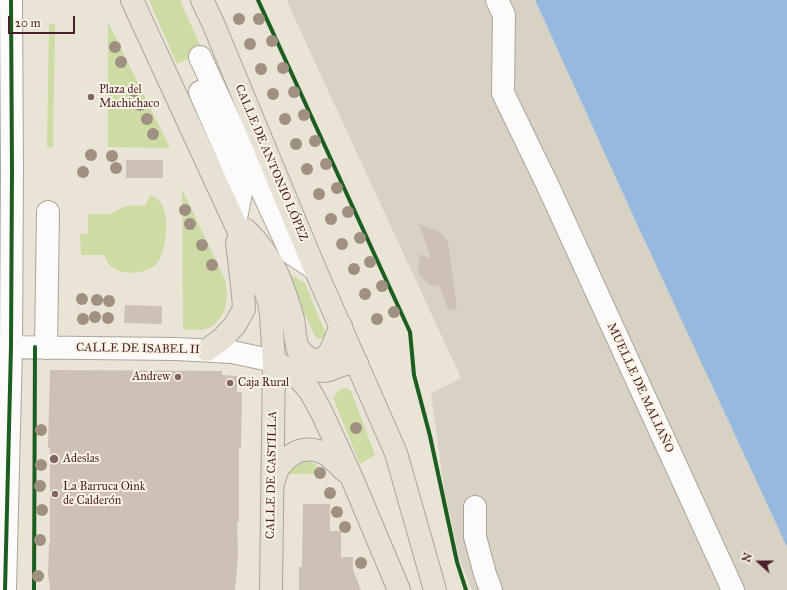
<!DOCTYPE html>
<html>
<head>
<meta charset="utf-8">
<style>
	body { margin:0 }
	#map { position:relative; width:787px; height:590px; overflow:hidden; background:#e9e4d5; font-family:"IM FELL Great Primer",serif }
	canvas { display:block }
	.north { position:absolute; left:739px; top:542px; width:40px; height:40px; -webkit-text-stroke:3px #fcf5e5; paint-order:stroke; rotate:291deg; font-size:11px; font-weight:700; line-height:16px; text-align:center; color:#4a1f2b }
	.north::after { content:''; display:block; margin:auto; width:14px; height:18px; background:#4a1f2b; clip-path:polygon(50% 0,100% 100%,50% 72%,0 100%) }
	.scale { position:absolute; left:8px; top:16px; width:67px; height:18px; box-sizing:border-box; border:2px solid #4a1f2b; border-top:0; padding-left:5px; font-size:12px; line-height:14px; white-space:nowrap; color:#4a1f2b; -webkit-text-stroke:3px #fcf5e5; paint-order:stroke }
</style>
</head>
<body>
<div id="map">
<canvas width="787" height="590"></canvas>
<div class="north">N</div>
<div class="scale">20 m</div>
</div>
<script>
const g = document.querySelector('canvas').getContext('2d');
g.lineJoin = 'round';
function fillPath(path, color) {
  g.fillStyle = color;
  g.fill(path, 'evenodd');
}
function trace(path, color, width, dash) {
  g.strokeStyle = color;
  g.lineWidth = width;
  g.lineCap = dash ? 'butt' : 'round';
  g.setLineDash(dash || []);
  g.stroke(path);
}
function label(font, color, halo, rows, align = 'center') {
  g.font = font + ' "IM FELL Great Primer",serif';
  g.lineWidth = 4;
  g.setLineDash([]);
  g.textBaseline = 'middle';
  g.strokeStyle = halo;
  g.fillStyle = color;
  for (const [text, x, y, turn = 0] of rows) {
    g.save();
    g.translate(x, y);
    g.rotate((+turn || 0) * Math.PI / 180);
    g.textAlign = isNaN(turn) ? turn : align;
    if (halo) g.strokeText(text, 0, 0);
    g.fillText(text, 0, 0);
    g.restore();
  }
}
fillPath(new Path2D(`
	M287,0H535L635,220L787,547V590H472L460,561L444,487L431,393L461,378L294,17Z`), '#d8d2c5');
fillPath(new Path2D(`
	M149,0H180L203,52L177,64Z
	M108,22L170,148L108,147Z
	M49,24H55L53,147H47Z
	M182,189L226,282C227,298 228,311 216,323C213,325 208,329 205,329C199,331 189,329 183,329Z
	M150,195C153,197 158,199 160,202C170,213 167,249 158,262C150,273 127,276 115,269C109,266 106,260 104,255H81L80,234H88V214H110L124,207L134,205L145,206Z
	M289,274L305,283L325,332L324,337L321,339L316,338L287,277Z
	M347,388L351,391L375,455L360,464L333,398L340,389Z
	M302,462C315,461 317,465 323,474H288L294,466Z`), '#cddba4');
fillPath(new Path2D(`
	M535,0H787V547L635,220Z`), '#97b9dd');
fillPath(new Path2D(`
	M126,160H163V178H126Z
	M419,224L440,232L448,242L457,308L448,310L440,287L428,284L420,276L418,271L420,254L431,259Z
	M125,305L162,306V324L124,323Z
	M50,370L222,371V375L237,376V392H242L241,448H239V522H237L238,555L235,590H50L48,574L49,544L50,542V448H48Z
	M303,504H330V531H341V557H353V570L361,590H299V567H302Z`), '#cdc0b5');
const minor = new Path2D(`
	M497,0L504,15L503,93L548,186L733,590
	M200,57L291,253L315,269
	M200,92L242,188L235,223
	M0,347L176,349L232,352L274,361
	M46,348L48,212
	M475,507V537L485,574L491,590
	M5,590L11,347L12,170L11,0`);
const major = new Path2D(`
	M132,0L262,282L269,302L271,315L274,361L271,590
	M202,0L213,23L315,269L396,453L435,590
	M246,230C260,244 270,257 278,275C284,290 289,304 293,319C295,331 295,344 300,355C303,362 309,367 316,370C326,373 333,368 342,365C347,364 352,363 357,363
	M207,350L223,338L235,325L244,309L243,294L237,242
	M301,351C305,356 308,359 314,360C332,362 334,338 341,326
	M274,361L294,373L310,391L322,413L351,476L399,590
	M273,483C275,478 276,471 280,466C291,451 306,445 324,453C331,456 339,466 345,471`);
trace(minor, '#aca49c', 24);
trace(major, '#aca49c', 24);
trace(minor, '#fcfbf9', 22);
trace(major, '#e6e1d4', 22);
trace(new Path2D(`
	M258,0L410,332L414,375L430,436L457,562L466,590
	M5,590L11,347L12,170L11,0
	M34,590L35,347`), '#1b5e20', 4);
g.fillStyle = '#a09082';
for (const [x, y] of [
	[239,19],
	[259,19],
	[272,41],
	[250,44],
	[115,47],
	[121,62],
	[283,68],
	[261,69],
	[134,91],
	[294,92],
	[273,94],
	[140,105],
	[304,115],
	[147,119],
	[285,119],
	[153,134],
	[315,141],
	[296,144],
	[91,155],
	[112,156],
	[326,164],
	[116,168],
	[307,169],
	[83,172],
	[337,188],
	[319,194],
	[185,210],
	[348,212],
	[331,219],
	[190,224],
	[360,238],
	[342,244],
	[202,245],
	[370,262],
	[212,265],
	[354,269],
	[382,286],
	[365,294],
	[82,299],
	[97,300],
	[109,301],
	[394,312],
	[95,317],
	[108,318],
	[83,319],
	[377,319],
	[356,428],
	[41,430],
	[41,465],
	[320,473],
	[40,486],
	[330,493],
	[42,510],
	[337,512],
	[345,527],
	[40,540],
	[361,563],
	[38,576]
]) {
  g.beginPath();
  g.arc(x, y, 6, 0, 2 * Math.PI);
  g.fill();
}
for (const [x, y, r, color] of [
	[91,97,4,"#826466"],
	[178,377,4,"#826466"],
	[230,383,4,"#826466"],
	[54,459,5,"#826466"],
	[55,494,4,"#826466"]
]) {
  const dot = new Path2D();
  dot.arc(x, y, r, 0, 2 * Math.PI);
  g.fillStyle = color;
  g.fill(dot);
  trace(dot, '#fcf5e5', 1.5);
}
label('12px', '#4a1f2b', '#fcf5e5', [
	["Plaza del",99,90],
	["Machichaco",99,104],
	["Andrew",170,377,"right"],
	["Caja Rural",238,383],
	["Adeslas",63,459],
	["La Barruca Oink",63,487],
	["de Calderón",63,501]
], 'left');
label('12px', '#4a1f2b', '#fcf5e5', [
	["CALLE DE ANTONIO LÓPEZ",271,163,67],
	["CALLE DE ISABEL II",138,349,1],
	["MUELLE DE MALIAÑO",640,388,65],
	["CALLE DE CASTILLA",272,475,-89]
]);
</script>
</body>
</html>
